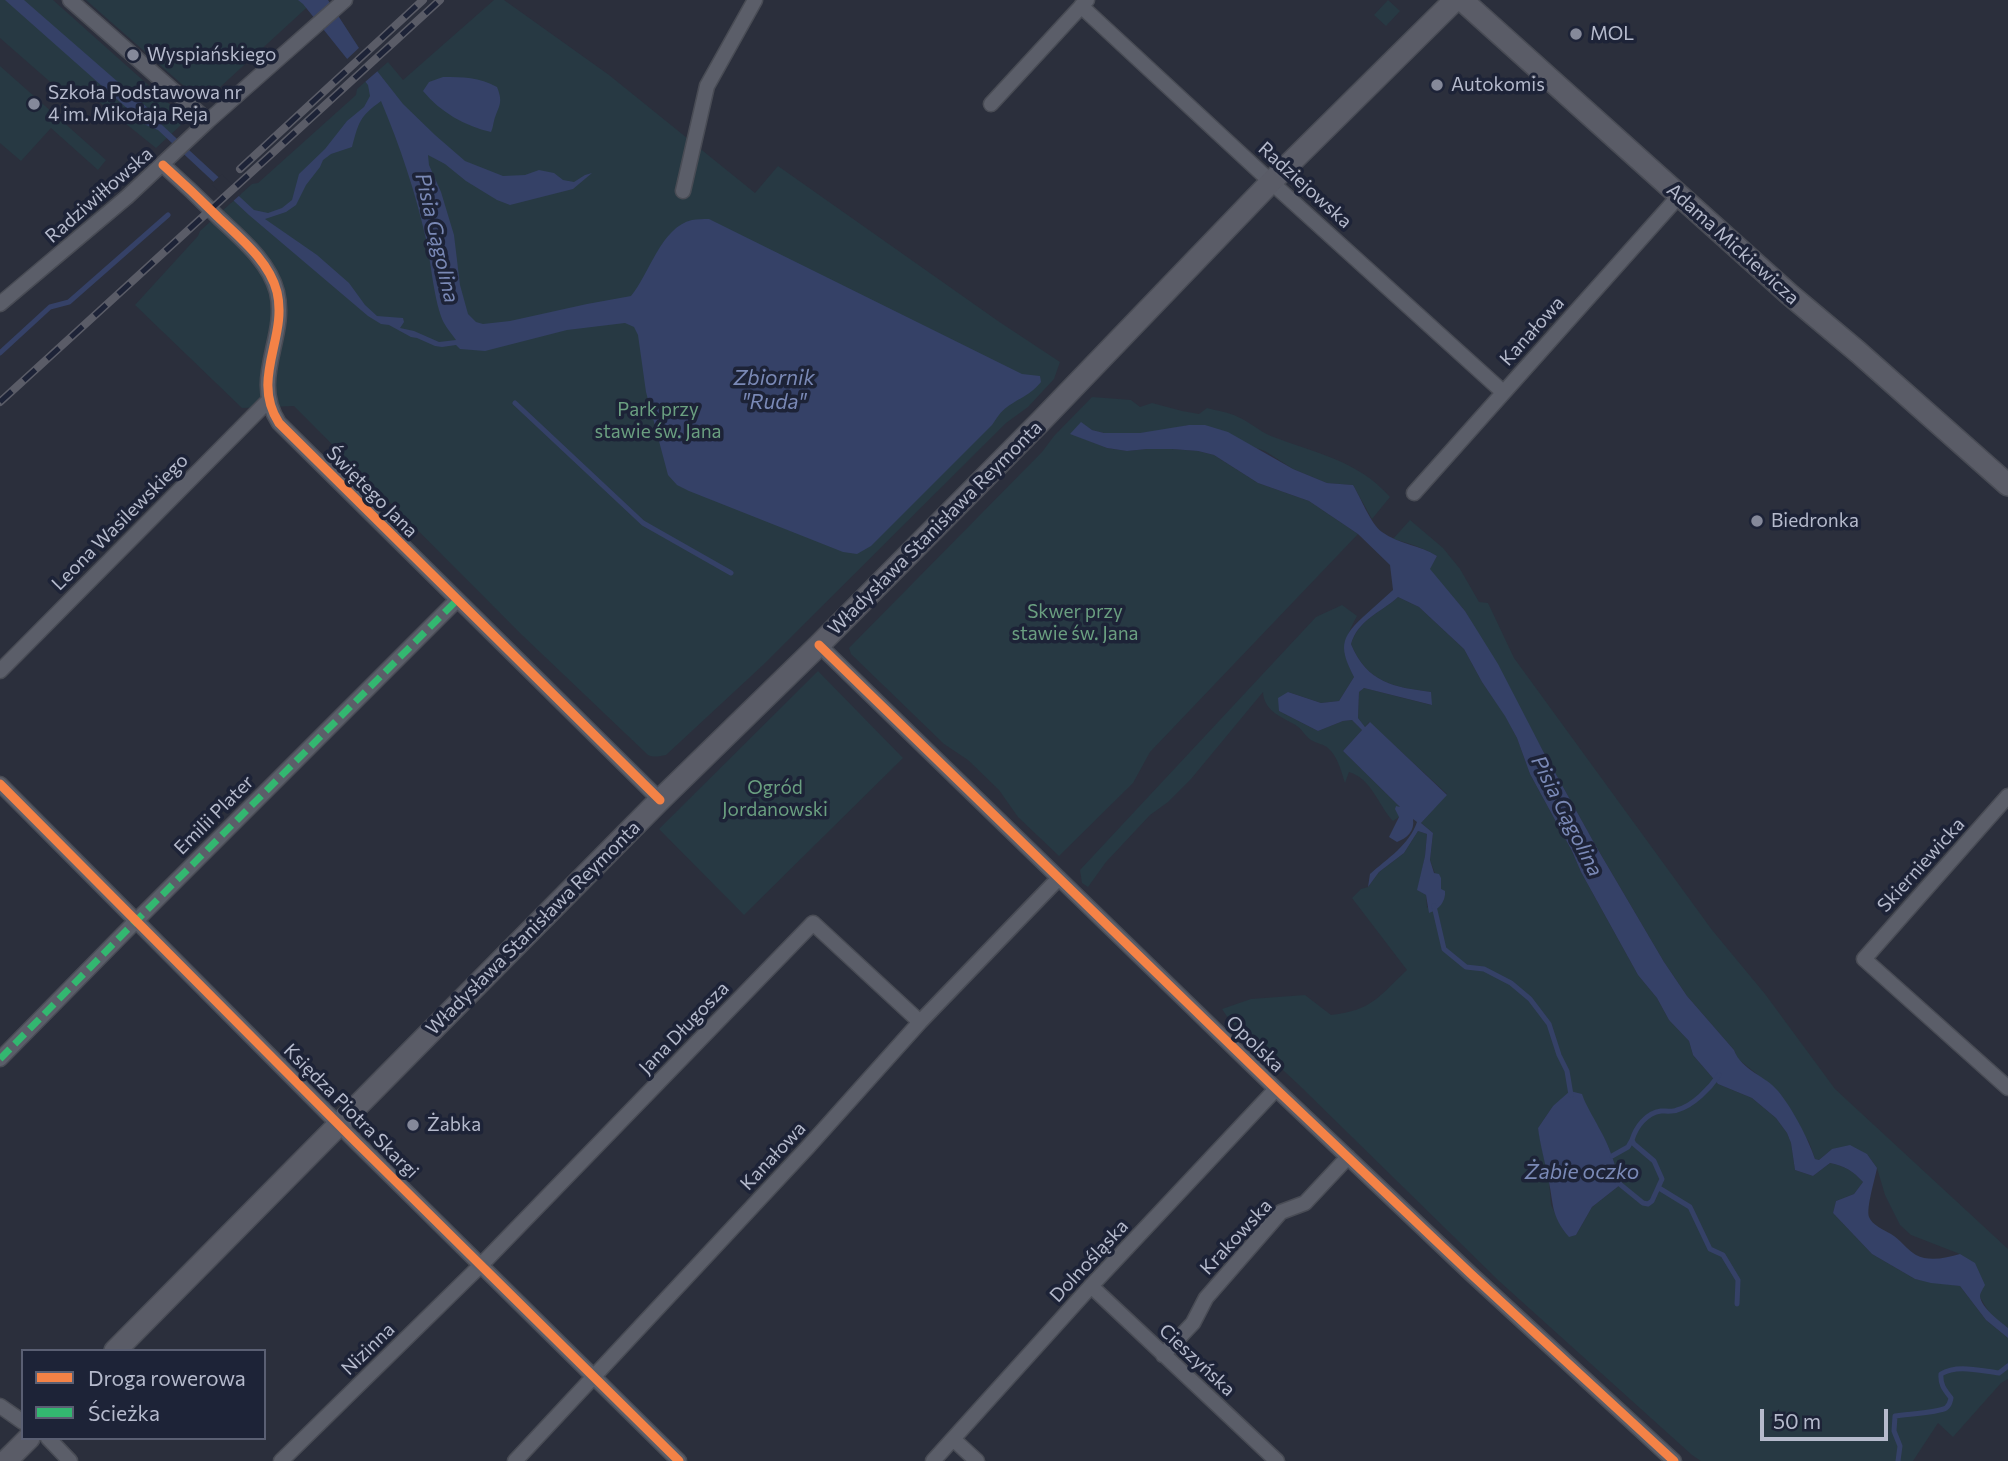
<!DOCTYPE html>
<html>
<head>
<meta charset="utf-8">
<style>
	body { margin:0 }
	#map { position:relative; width:2008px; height:1461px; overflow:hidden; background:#2b2f3c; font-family:Commissioner,sans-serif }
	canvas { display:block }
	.legend { position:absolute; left:21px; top:1349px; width:245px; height:91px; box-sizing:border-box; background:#1d2337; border:2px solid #5a5f73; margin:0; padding:9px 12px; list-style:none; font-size:21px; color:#b5bacc }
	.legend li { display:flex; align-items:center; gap:14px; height:35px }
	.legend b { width:35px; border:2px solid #5a5f73 }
	.scale { position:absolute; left:1760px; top:1409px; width:128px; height:32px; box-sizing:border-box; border:4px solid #b5bacc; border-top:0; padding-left:9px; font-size:21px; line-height:24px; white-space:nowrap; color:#b5bacc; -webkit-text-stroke:5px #1d2337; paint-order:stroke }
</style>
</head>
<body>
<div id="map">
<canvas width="2008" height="1461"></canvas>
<ul class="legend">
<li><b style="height:9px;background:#f48246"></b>Droga rowerowa</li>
<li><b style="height:9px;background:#33b770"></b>Ścieżka</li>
</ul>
<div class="scale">50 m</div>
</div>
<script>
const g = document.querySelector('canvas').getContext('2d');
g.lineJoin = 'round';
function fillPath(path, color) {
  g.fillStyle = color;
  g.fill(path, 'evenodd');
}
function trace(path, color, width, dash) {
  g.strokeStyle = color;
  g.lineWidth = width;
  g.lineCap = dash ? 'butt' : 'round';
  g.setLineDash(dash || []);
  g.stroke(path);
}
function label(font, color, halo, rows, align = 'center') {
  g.font = font + ' Commissioner,sans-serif';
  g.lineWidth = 7;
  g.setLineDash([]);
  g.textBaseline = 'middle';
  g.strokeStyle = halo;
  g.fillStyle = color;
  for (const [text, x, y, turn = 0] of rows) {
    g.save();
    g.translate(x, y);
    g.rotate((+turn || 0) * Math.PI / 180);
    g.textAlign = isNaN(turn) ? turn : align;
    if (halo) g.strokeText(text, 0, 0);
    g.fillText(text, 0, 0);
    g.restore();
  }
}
fillPath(new Path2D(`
	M0,0H53L174,108L173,117L181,125L156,148L94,98L64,94L0,38Z
	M86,0H315L218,89C210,96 204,99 193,94Z
	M494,0H504L609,75L755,193L778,166L998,321L1060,362L1054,379L1028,407L1006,423L763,665L666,755C660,756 654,758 648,755L521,634L294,406L242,408L135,305L198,236L200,231L252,184L258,183L356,95L357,89L388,62L403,80Z
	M1388,0L1400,11L1386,26L1374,15Z
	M0,66L106,160L98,170L51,128L21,161L0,143Z
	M1092,397L1131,400L1140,407L1152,403L1182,411L1199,414L1207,408C1217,411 1229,412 1238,417C1250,422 1259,431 1271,436C1314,453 1358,460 1390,497L1372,519L1353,485L1327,483L1293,469L1265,451L1189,425L1156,432L1130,434L1104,433L1092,430L1084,425L1075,435L1107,448L1127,451L1147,449H1172L1198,451L1214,455L1258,483L1309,501L1358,534L1150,752L1133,783L1059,856L1018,817L999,790L968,760L944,744L851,654L849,648L1042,452L1054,436Z
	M1410,520L1443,548L1460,569L1479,602L1488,603L1514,658L1712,930L1765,994L1835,1089L2008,1249V1328L1992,1317L1981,1299L1960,1254L1911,1235L1900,1225L1885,1195L1877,1168L1867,1154L1832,1149L1819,1160L1815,1159L1809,1142L1768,1083L1738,1059L1734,1050L1687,996L1664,962L1597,848L1465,611L1429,569L1437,556C1424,548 1408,543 1393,539Z
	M1398,597L1419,607L1464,649L1482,682L1505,715L1517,738L1530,774L1572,851L1581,872L1638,975L1657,998L1669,1020L1689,1041L1693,1055L1718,1084L1752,1098L1776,1118L1787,1133L1791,1143L1795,1170L1813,1176L1830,1163C1845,1166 1853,1171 1863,1182L1854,1194L1836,1201L1833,1213L1872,1254L1915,1279L1960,1286L1986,1320L2008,1338V1379L2001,1383L1953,1437L1938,1423L1913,1461H1701L1692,1455L1499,1281L1298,1084L1230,1021L1222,1009L1251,999L1305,995L1331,1015C1373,1010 1378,997 1407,970L1352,898L1361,889L1368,887L1379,872L1404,853L1418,831L1427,834L1425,856L1418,890L1426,895L1427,908L1441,890L1430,860L1433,833L1421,823L1447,794L1369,722L1365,727L1358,718L1359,692L1364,688L1431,705V692C1394,687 1367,683 1351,644C1359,619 1380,613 1398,597ZM1585,1105C1601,1130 1615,1156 1620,1185L1592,1207L1576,1235L1564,1231L1551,1205L1549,1181L1538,1128L1553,1106Z
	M1342,605L1357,616C1344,640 1341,651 1354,677L1339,701L1321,703L1288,692L1279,711L1318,731L1343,721L1352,720L1362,730L1343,751L1400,807L1399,817L1393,821C1378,805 1372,779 1349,772L1345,783C1341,771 1338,757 1328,748C1324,744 1318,744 1313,741C1306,738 1303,730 1297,726C1283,717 1264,712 1263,692L1191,779L1168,802L1150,815L1106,862L1088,887L1082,883L1080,870L1316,617Z
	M818,671L903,758L744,915L659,829Z`), '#273943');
fillPath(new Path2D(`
	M5,0H24L157,116L162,125L254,210L268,213L282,208L292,200L299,174L325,149L347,121L364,107L370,96L368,85L303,4L298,0H328L359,48L403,104L435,135L465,161L503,176L525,175L539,170L554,173L563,180L574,182L585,175L592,173L573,189L510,205L497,200L466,181L445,164L428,155L429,165L441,192L454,235L460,285L468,314L476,322L483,324L510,321L587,304L631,296C649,275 661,227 692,220C697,219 704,219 709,219L1022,374L1040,376L1041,382C1029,396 1021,397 1007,407C1001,411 996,419 992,425L871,546L857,554L843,552L689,491L677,485L668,475L646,392L638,335L634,327L625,323L567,330L485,351L460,349L456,345L442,347L435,346L417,338L411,337L389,325L381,324L368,316L249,215L158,130L146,125ZM381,101C400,146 415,191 426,239C431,261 434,304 444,323C447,329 452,334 456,340L439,342L414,331L400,328L404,322L403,318L377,316L365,305L349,283L317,255L265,219L286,212L296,205L306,185L320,167L323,160L331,154L352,147C359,122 359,117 381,101Z
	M443,77C463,77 479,77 497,87C504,104 498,106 494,121C493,124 493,128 491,132C465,126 440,112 423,91L429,82Z
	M1081,422L1092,430L1104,433H1140L1189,425H1205L1228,432L1293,469L1327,483L1353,485C1361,498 1370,523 1382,532C1398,544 1420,545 1437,556L1430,569L1465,611L1498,664L1543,751L1597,848L1664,962L1687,996L1734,1050C1742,1071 1765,1075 1778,1091C1792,1108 1808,1138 1815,1159L1819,1160L1832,1149L1850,1145L1867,1154L1877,1168C1875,1179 1866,1208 1869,1217C1872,1225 1884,1230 1891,1234C1900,1239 1907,1250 1916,1255C1929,1262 1946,1258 1960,1254L1975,1263L1985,1285C1984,1287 1980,1293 1980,1296C1981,1308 2000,1321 2008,1328V1338L1986,1320L1960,1286L1931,1283L1915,1279L1872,1254L1833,1213L1836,1201L1854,1194L1863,1182C1853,1171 1845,1166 1830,1163L1813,1176L1795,1170L1791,1143L1787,1133L1776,1118L1752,1098L1718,1084L1693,1055L1689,1041L1669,1020L1657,998L1638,975L1581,872L1572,851L1530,774L1517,738L1505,716L1482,682L1464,649L1419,607L1398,597C1380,613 1358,620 1351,644C1367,683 1394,687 1431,692L1432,705L1364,688L1359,692L1358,718L1365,727L1370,722L1447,795L1421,823L1433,833L1430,860L1434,873L1439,874L1441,878V889L1445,891C1446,901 1439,910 1429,913L1426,895L1417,890L1425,856L1427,834L1418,831L1404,853L1379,872L1368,887L1370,874C1388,858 1409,845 1417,822L1413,819C1415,831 1407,838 1397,842L1389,837L1399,817L1395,809L1396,806L1400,807L1343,751L1362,730L1352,720L1343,721L1318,731L1279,711L1278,698L1288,692L1321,703L1339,701L1354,677C1340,649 1339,639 1363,617C1373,608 1383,599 1393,590L1390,565L1358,534L1309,501L1258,483L1214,455L1198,451L1172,449H1147L1127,451L1107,448L1070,434Z
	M1570,1091L1582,1094C1586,1106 1593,1116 1599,1128C1609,1145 1616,1165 1620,1185L1592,1207L1576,1235L1569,1237C1550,1215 1554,1203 1548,1178C1545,1161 1540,1145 1538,1128L1553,1106Z`), '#354167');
fillPath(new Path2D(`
	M361,46L380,69L365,82L346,60Z
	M222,174L241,194L231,203L211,184Z`), '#2b2f3c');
trace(new Path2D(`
	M0,353L50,307L69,302L168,215
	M515,403L643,523L731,573
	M1434,906L1444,949L1466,967L1484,969L1511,983L1530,999L1549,1024L1559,1055L1567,1071L1571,1095
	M1612,1156L1628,1147L1632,1140
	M1616,1181L1643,1203L1648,1204L1652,1201L1662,1179L1654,1161L1634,1144L1632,1140C1636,1127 1646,1113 1661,1111C1666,1111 1673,1112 1677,1110C1693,1106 1710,1088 1719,1075
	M1659,1188L1690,1207L1710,1249L1723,1255L1738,1280L1737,1304
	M1898,1461L1900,1446L1894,1431L1895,1416C1906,1414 1937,1413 1946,1408C1950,1405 1950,1402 1951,1398C1945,1390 1940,1385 1941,1374C1957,1364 1981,1371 1999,1373L2008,1366`), '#354167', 5);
const street = new Path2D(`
	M70,0L208,121
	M1081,6L1271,182L1503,392
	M991,104L1087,0
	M163,165C182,182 200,199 218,217C240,238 269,261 277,292C288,338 250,378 279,423L660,800
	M683,191L707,86L755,0
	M0,304L127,197L208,121L345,0
	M1414,493L1679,196
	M819,645L1276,1089L1471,1274L1674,1461
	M0,671L268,401
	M0,784L357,1143L679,1461
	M2008,796L1864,959L2008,1088
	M0,1059L122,935L457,600
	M1091,1286L1277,1461
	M1163,1355L1193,1323L1206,1298L1281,1212L1305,1203L1348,1157
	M0,1406L23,1422
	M48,1438L70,1461
	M953,1439L977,1461
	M281,1461L482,1264L813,923L920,1022
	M515,1461L808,1147L920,1022L1059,878
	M933,1461L1091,1286L1276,1089`);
const secondary = new Path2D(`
	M1462,0L1789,294L1858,352L2008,485
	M115,1351L660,800L819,645L1041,421L1271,182L1455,0
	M6,1461L29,1438`);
trace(street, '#494c55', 17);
trace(secondary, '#494c55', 24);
trace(street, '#5b5e69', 14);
trace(secondary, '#5a5c67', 21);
const rail = new Path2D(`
	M240,169L423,0
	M0,402L440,0`);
trace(rail, '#5a5c67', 8);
trace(rail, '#1d2337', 5, [16]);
trace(new Path2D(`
	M0,1059L122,935L457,600`), '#33b770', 7, [14, 7]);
trace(new Path2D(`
	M163,165C182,182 200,199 218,217C240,238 269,261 277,292C288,338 250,378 279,423L660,800
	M819,645L1276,1089L1471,1274L1674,1461
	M0,784L357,1143L679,1461`), '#f48246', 9);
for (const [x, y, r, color] of [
	[1576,34,7,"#85899a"],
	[133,55,7,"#85899a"],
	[1437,85,7,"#85899a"],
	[34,104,7,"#85899a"],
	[1757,521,7,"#85899a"],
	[413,1125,7,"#85899a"]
]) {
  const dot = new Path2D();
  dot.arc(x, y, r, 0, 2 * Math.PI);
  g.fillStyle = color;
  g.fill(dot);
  trace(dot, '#1d2337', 2.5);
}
label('19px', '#b5bacc', '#1d2337', [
	["MOL",1590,34],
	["Wyspiańskiego",147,55],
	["Autokomis",1451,85],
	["Szkoła Podstawowa nr",48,93],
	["4 im. Mikołaja Reja",48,115],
	["Biedronka",1771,521],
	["Żabka",427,1125]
], 'left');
label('19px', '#b5bacc', '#1d2337', [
	["Radziejowska",1305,185,42],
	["Radziwiłłowska",99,195,-41],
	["Adama Mickiewicza",1733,244,42],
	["Kanałowa",1532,331,-48],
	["Świętego Jana",372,492,45],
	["Leona Wasilewskiego",120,522,-45],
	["Władysława Stanisława Reymonta",935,528,-45],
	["Emilii Plater",214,815,-45],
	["Skierniewicka",1921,865,-48],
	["Władysława Stanisława Reymonta",533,928,-45],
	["Jana Długosza",684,1028,-46],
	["Opolska",1255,1044,44],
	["Księdza Piotra Skargi",351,1111,45],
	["Kanałowa",773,1156,-47],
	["Krakowska",1236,1237,-47],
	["Dolnośląska",1089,1261,-47],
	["Nizinna",368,1349,-44],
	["Cieszyńska",1197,1360,43]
]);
label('19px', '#6a9f80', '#1d2337', [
	["Park przy",658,410],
	["stawie św. Jana",658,432],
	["Skwer przy",1075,612],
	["stawie św. Jana",1075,634],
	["Ogród",775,788],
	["Jordanowski",775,810]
]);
label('italic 21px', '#7a89b6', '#1d2337', [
	["Pisia Gągolina",437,238,77],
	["Zbiornik",774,378],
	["\"Ruda\"",774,402],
	["Pisia Gągolina",1567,816,63],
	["Żabie oczko",1582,1172]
]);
</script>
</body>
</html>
